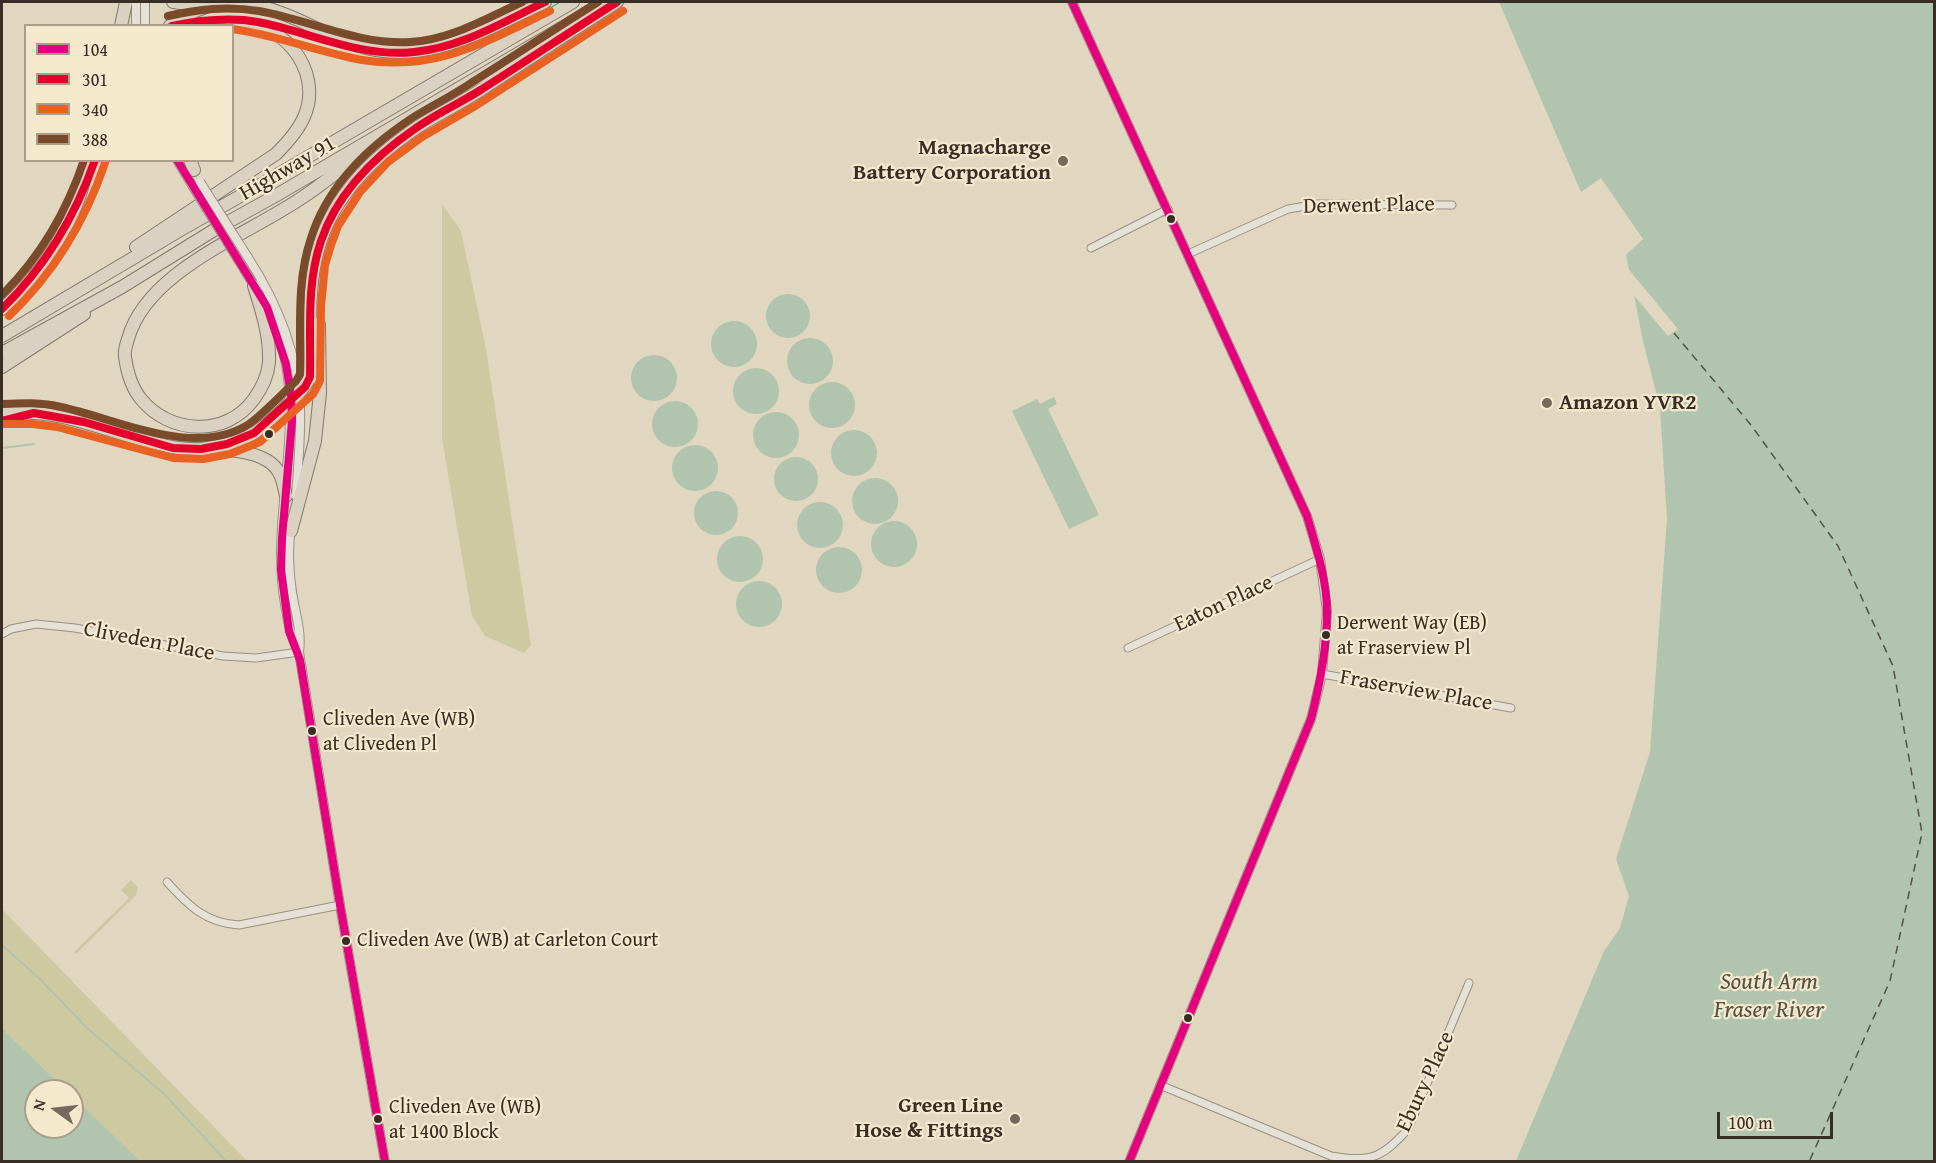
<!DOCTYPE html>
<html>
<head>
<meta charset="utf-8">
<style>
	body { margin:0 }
	#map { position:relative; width:1936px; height:1163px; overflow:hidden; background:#e1d6bf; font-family:"Gentium Book Plus",serif }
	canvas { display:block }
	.frame { position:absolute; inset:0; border:3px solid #392e25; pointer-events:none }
	.legend { position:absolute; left:24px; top:24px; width:210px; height:138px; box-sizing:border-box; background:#f4e8cd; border:2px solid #a99e8a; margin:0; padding:8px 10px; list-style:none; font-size:18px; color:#392e25 }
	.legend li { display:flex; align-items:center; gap:12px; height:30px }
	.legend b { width:30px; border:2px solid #a99e8a }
	.north { position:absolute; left:24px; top:1079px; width:60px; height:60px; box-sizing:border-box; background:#f4e8cd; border:2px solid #a99e8a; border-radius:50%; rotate:285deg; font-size:16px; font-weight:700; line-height:24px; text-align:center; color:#392e25 }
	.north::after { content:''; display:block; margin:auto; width:21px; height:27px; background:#74695b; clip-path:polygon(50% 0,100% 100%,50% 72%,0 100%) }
	.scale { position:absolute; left:1717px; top:1112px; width:116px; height:27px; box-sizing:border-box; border:3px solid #392e25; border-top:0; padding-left:8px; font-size:18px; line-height:21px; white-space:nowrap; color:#392e25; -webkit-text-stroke:4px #f4e8cd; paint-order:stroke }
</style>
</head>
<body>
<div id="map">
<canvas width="1936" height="1163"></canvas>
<div class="frame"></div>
<ul class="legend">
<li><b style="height:8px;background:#e5007d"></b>104</li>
<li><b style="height:8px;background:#e4002b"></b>301</li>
<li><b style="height:8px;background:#e96222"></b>340</li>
<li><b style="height:8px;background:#7a4b2a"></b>388</li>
</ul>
<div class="north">N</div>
<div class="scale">100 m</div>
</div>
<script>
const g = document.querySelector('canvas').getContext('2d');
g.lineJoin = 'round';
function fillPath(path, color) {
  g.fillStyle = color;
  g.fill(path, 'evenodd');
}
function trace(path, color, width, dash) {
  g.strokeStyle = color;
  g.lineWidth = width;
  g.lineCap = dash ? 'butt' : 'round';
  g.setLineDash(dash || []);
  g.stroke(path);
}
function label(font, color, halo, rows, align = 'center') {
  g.font = font + ' "Gentium Book Plus",serif';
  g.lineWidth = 4.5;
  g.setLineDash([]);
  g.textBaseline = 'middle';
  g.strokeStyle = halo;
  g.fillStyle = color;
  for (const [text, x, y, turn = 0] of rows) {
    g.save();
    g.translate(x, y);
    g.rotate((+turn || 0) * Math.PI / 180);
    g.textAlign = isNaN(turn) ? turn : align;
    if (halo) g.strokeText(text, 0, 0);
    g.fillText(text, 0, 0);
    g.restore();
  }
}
fillPath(new Path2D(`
	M442,204L461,231L486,349L531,645L524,653L485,636L472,616L442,438Z
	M131,880L138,888L136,895L76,954L74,952L129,898L121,890Z
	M2,909L247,1161H125L72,1111V1091H48L2,1051Z`), '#cdc9a1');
fillPath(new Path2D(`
	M1499,2H1934V1161H1516L1604,951L1620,928L1629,896L1616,859L1650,752L1667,519L1660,408L1643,341L1626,255L1643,239L1601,178L1581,192Z
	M766 316a22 22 0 1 1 44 0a22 22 0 1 1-44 0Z
	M711 344a23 23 0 1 1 46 0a23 23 0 1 1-46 0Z
	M787 361a23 23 0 1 1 46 0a23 23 0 1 1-46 0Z
	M631 378a23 23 0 1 1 46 0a23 23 0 1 1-46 0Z
	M733 391a23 23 0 1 1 46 0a23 23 0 1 1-46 0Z
	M809 405a23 23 0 1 1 46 0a23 23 0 1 1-46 0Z
	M1054,397L1057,404L1048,409L1099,515L1069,529L1012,411L1037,399L1040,404Z
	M652 424a23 23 0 1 1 46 0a23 23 0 1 1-46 0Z
	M753 435a23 23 0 1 1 46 0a23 23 0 1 1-46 0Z
	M831 453a23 23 0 1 1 46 0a23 23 0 1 1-46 0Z
	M672 468a23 23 0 1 1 46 0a23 23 0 1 1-46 0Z
	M774 479a22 22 0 1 1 44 0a22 22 0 1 1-44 0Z
	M852 501a23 23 0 1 1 46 0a23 23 0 1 1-46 0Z
	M694 513a22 22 0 1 1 44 0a22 22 0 1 1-44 0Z
	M797 525a23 23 0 1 1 46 0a23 23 0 1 1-46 0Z
	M871 544a23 23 0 1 1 46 0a23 23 0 1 1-46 0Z
	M717 559a23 23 0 1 1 46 0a23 23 0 1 1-46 0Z
	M816 570a23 23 0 1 1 46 0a23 23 0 1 1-46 0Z
	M736 604a23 23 0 1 1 46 0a23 23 0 1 1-46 0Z
	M2,1029L67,1091H36V1127H72V1096L140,1161H2Z`), '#b0c4ae');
fillPath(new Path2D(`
	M1626,266L1678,329L1668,336L1631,292Z`), '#e1d6bf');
trace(new Path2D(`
	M2,448L34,444
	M2,945L40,979L87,1028L164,1094L227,1162`), '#b0c4ae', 2);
trace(new Path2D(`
	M1674,333L1751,425L1838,546L1893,666L1922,833L1890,981L1809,1162`), '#525245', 1.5, [8, 6]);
const minor = new Path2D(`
	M1091,248L1168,209
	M1188,254L1288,209L1318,204L1452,205
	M2,634L11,629L36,624L75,628L223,656L256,658L299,652
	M1128,648L1320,559
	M1322,674L1511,708
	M167,882C188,905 205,923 239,925L340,905
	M1160,1085L1331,1156C1370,1163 1382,1158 1408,1129L1469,983`);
const tertiary = new Path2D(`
	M136,2V26
	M145,2V26
	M1072,2L1307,516L1320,559L1327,611L1322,674L1311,719L1129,1162
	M177,160L192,185
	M247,256C277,302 298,352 300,408C301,437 298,467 296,496
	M239,261L256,289
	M262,300C320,396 267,503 285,604C288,621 290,637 299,652
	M291,527C288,547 289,571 292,592C295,612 302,632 299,652L340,905L385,1162`);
const motorway = new Path2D(`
	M173,2C200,8 232,0 259,6C293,14 323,34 356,45C425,68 484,30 545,2
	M121,26L126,2
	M170,26L181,17L208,6
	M190,160L194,170
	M136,247L276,154C287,143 298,131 304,117C325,70 279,14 230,26
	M254,286C262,311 270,336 269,362C268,375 262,388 254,399C226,438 169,434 141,399C131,387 127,371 125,357C124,351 126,345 128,339C147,270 248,235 303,197C323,184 342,168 361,153
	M2,309C33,282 60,244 76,206C82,192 85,175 89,160
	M2,336L182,229L265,182L573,2
	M2,353L122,287L219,227L275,196L606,2
	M2,367L84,314
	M2,414C60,405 116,437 172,447C202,453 241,444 268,461C281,469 283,482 286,496
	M201,449C219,446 239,443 254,433C270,423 303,393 310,377C312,339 307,300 315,263C326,203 368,161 416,128C436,115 459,104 479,91C525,61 571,31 617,2
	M291,531L315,441L320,393L319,324`);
trace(minor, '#989183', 9);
trace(tertiary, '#989183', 10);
trace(motorway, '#817a6e', 14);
trace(minor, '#e6e1d6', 7);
trace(tertiary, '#e6e1d6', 8);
trace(motorway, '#dad1c1', 12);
const tertiaryBridge = new Path2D(`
	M200,182L247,256
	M192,185L239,261`);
trace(tertiaryBridge, '#989183', 10, []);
trace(tertiaryBridge, '#e6e1d6', 8);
trace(new Path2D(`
	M1072,2L1307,516C1316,547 1327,580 1327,612C1327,649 1320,684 1311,719L1129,1162
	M177,160L267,307L286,364L291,396L292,420L282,538L281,570L289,631L300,660L340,905L385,1162`), '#e5007d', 8);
trace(new Path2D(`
	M172,26C201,20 229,17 258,22C310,32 360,58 414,52C461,48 503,22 545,2
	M2,309C45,267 75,217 95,160
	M2,421L34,413L84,422L173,448L201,449L227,444L254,433L305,387L310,377C311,332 306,285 321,241C337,193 375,156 416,128C436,114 458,104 479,91C525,62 571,31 617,2`), '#e4002b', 8);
trace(new Path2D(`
	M232,29C277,35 318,52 362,60C436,72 485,42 550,11
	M9,316C54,273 85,222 105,163
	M2,424H33L57,427L173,458L203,459L230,454L260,442L313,394L320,381L321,306L325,265L331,245L338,226L360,192L388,162L422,137L477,105L623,11`), '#e96222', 8);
trace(new Path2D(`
	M168,16C199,9 227,6 259,11C310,20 358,45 410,42C450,40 487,18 522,2
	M2,295C39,258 67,211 84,160
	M2,404C22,403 41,402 61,407C118,419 194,459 249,424C263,414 283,393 296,381L300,374C301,329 296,282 311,238C327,187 368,147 412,118C431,106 452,96 471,83C514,56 556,28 598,2`), '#7a4b2a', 8);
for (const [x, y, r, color] of [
	[1063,161,6,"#74695b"],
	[1171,219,5,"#392e25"],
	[1547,403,6,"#74695b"],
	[269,434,5,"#392e25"],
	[1326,635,5,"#392e25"],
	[312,731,5,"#392e25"],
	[346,941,5,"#392e25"],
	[1188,1018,5,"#392e25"],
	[378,1119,5,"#392e25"],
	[1015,1119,6,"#74695b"]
]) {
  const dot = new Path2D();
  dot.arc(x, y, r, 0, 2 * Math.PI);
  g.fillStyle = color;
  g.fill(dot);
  trace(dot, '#f4e8cd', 2);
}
label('20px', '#392e25', '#f4e8cd', [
	["Derwent Way (EB)",1337,624],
	["at Fraserview Pl",1337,649],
	["Cliveden Ave (WB)",323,720],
	["at Cliveden Pl",323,745],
	["Cliveden Ave (WB) at Carleton Court",357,941],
	["Cliveden Ave (WB)",389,1108],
	["at 1400 Block",389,1133]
], 'left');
label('bold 22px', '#392e25', '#f4e8cd', [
	["Magnacharge",1051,148],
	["Battery Corporation",1051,173],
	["Amazon YVR2",1559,403,"left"],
	["Green Line",1003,1106],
	["Hose & Fittings",1003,1131]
], 'right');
label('22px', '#392e25', '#f4e8cd', [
	["Highway 91",288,169,-30],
	["Derwent Place",1369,206,-1],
	["Eaton Place",1224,604,-25],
	["Cliveden Place",149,642,11],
	["Fraserview Place",1416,691,10],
	["Ebury Place",1426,1082,-65]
]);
label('italic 24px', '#525245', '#f4e8cd', [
	["South Arm",1769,983],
	["Fraser River",1769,1011]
]);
</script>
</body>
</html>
